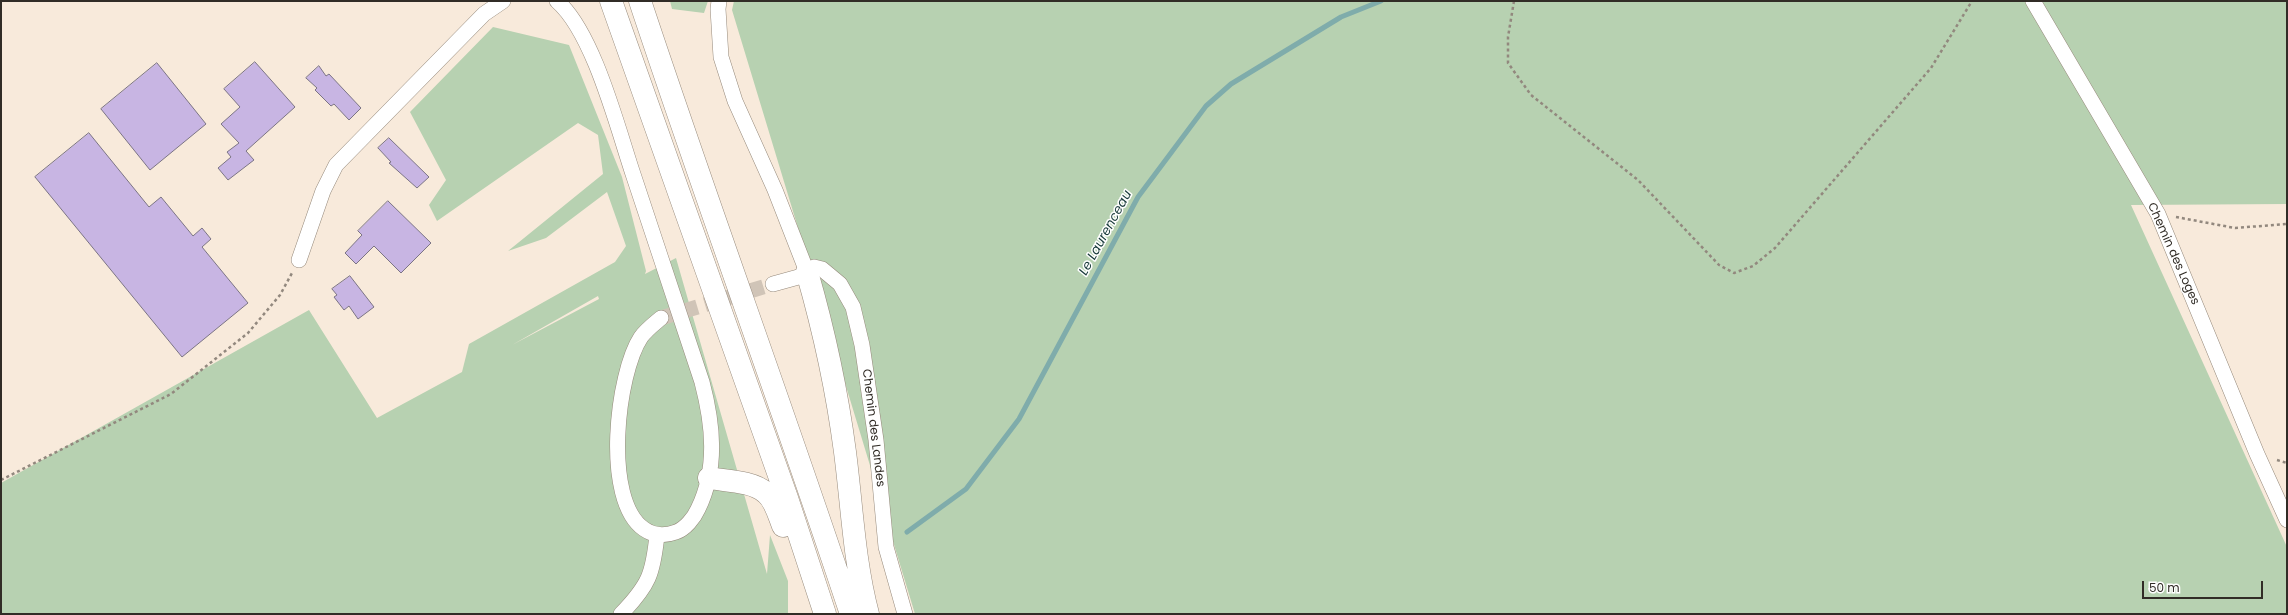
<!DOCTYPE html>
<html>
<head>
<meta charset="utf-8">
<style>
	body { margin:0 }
	#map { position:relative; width:2288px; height:615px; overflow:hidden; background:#f8eadb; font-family:Poppins,sans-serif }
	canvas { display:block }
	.frame { position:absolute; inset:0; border:2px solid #312c26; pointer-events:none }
	.scale { position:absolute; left:2142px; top:581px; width:121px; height:18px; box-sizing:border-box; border:2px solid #312c26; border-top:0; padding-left:5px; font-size:12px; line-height:14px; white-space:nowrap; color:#312c26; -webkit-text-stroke:3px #fff; paint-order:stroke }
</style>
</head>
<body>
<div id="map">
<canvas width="2288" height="615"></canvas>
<div class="frame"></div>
<div class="scale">50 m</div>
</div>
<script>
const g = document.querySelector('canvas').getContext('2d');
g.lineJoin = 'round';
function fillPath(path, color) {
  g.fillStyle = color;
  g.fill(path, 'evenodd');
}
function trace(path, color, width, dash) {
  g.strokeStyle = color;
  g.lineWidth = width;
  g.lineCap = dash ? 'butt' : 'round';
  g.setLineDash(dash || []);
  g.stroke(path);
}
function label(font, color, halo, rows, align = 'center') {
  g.font = font + ' Poppins,sans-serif';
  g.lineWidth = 3;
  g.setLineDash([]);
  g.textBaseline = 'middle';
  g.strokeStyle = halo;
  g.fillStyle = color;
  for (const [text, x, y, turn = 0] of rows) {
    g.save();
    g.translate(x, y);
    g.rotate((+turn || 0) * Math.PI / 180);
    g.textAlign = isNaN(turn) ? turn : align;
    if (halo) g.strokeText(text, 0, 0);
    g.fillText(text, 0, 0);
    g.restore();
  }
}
fillPath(new Path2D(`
	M670,1H708L704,13L672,9Z
	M734,1H2287V204L2131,205L2287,547V614H915L732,10Z
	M493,27L569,45L622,177L646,271L645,274L676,258L767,574L770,535L788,581V614H1V483L309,310L377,418L462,372L469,344L615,262L626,246L607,192L546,238L508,251L603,174L598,135L578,123L437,221L429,205L446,180L410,112ZM598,296L599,299L512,345Z`), '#b7d1b1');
trace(new Path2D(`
	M907,532L966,489L1019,419L1138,197L1206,106L1231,84L1341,17L1381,1`), '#7facab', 5);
const building = new Path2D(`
	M255,62L295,107L246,151L254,160L228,180L218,168L231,157L227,152L239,143L221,124L240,107L224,89Z
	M157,63L206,124L150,170L101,109Z
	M319,66L326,76L329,74L361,108L349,120L334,104L331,106L315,90L317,88L306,78Z
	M89,133L149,207L161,197L193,236L202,228L211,239L202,247L248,303L182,357L35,177Z
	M389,138L429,177L417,188L389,163L391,162L378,148Z
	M388,201L431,243L401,273L374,246L356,264L345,253L362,235L358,231Z
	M350,276L374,307L358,319L349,306L344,310L334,297L337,295L332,289Z`);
fillPath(building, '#c8b5e3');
trace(building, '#7b7484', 1);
trace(new Path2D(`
	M661,318L773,284`), '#d0c4b7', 15, [15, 8]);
const street = new Path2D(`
	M557,1C594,33 618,130 634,177C657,246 680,314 702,382C713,424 718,468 698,509C694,518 685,529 676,532C665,536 654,536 644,529C602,500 617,373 641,337C647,329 654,324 661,318
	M719,1L718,9L721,57L735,101L775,190L807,272
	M2033,1L2158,214L2257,454L2287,520
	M299,260L323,191L336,165L484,14L503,1
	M773,284L802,276L814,267L822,269L840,284L853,307L862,345L876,440L886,547L905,614
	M621,614C649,585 653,574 657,535`);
const highway = new Path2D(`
	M611,1L787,498L825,614
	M640,1C708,206 783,409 851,614
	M807,272C824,331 837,391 845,452C852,506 854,561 868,614
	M709,478C726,481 753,481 766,493C775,500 779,516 783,526`);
trace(street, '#968a7c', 16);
trace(highway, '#968a7c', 23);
trace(new Path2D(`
	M1514,1L1508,37V63L1531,95L1638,180L1719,265L1734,273L1753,266L1775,248L1931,68L1972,1
	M2176,217L2235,228L2287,224
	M2277,460L2287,463
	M1,480L171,394L248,333L280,295L292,273`), '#92887e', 2.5, [3, 3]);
trace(street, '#fff', 15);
trace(highway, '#fff', 22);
label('12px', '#312c26', '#fff', [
	["Chemin des Loges",2173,254,66],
	["Chemin des Landes",873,428,83]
]);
label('italic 13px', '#163838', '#fff', [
	["Le Laurenceau",1106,233,-61]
]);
</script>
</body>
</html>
